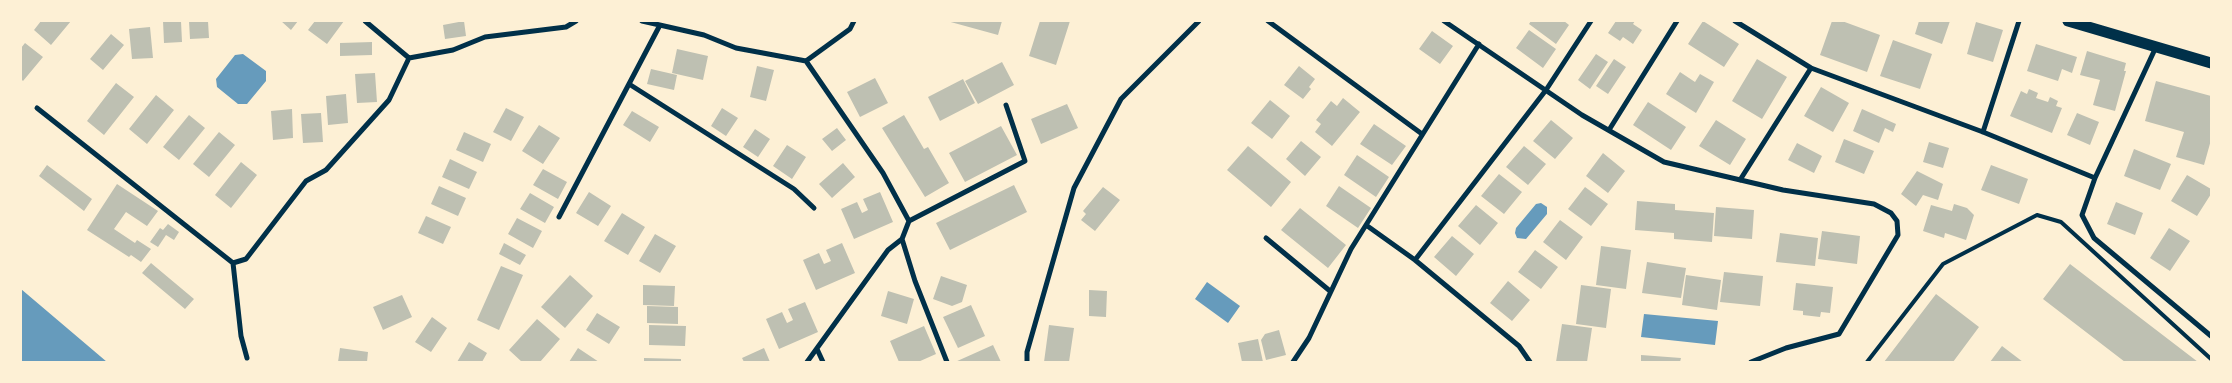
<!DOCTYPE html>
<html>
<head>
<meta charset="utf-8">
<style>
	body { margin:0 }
	#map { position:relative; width:2232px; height:383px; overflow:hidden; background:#fdf0d5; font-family:Bitter,serif }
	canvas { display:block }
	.frame { position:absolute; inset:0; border:22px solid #fdf0d5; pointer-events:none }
</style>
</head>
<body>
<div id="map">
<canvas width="2232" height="383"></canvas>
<div class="frame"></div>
</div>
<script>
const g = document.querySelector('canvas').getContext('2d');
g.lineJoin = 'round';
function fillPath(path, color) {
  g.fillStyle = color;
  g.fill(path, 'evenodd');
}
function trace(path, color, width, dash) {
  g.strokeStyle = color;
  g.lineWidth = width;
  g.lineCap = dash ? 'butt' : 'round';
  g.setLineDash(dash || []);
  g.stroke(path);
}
fillPath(new Path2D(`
	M243,54L266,71V81L247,104H238L217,87L216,79L235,55Z
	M1541,203L1547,207V214L1526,239L1517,238L1515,233L1516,228L1536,204Z
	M1207,282L1240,306L1228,323L1195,299Z
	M21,289L107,362H21Z
	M1644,314L1718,321L1715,345L1641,337Z`), '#669bbc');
fillPath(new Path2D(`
	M41,21H71L51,45L34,30Z
	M163,21H181L182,42L164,43Z
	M189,21H208L209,38L190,39Z
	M281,21H298L291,30Z
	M315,21H344L327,44L308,30Z
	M464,21L466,36L445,39L443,25Z
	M947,21H1002L998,35Z
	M1040,21H1070L1056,65L1029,56Z
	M1531,21H1564L1569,25L1556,44L1529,24Z
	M1616,21H1635L1633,24L1642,30L1633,44L1623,37L1620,41L1608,33Z
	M1703,21L1739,44L1724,67L1688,44Z
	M1832,21H1842L1880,35L1867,72L1820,55Z
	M1919,21H1950L1942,44L1915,34Z
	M1976,22L2003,30L1993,62L1967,54Z
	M150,27L153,58L132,59L129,29Z
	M1529,30L1556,49L1543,68L1516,48Z
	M1432,31L1453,46L1440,64L1419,49Z
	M111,34L124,45L103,70L90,59Z
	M1893,40L1932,54L1920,89L1880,76Z
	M372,42V55L340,56V43Z
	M25,43L43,57L23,81L21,79V48Z
	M2036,44L2077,57L2072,73L2062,69L2058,81L2027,71Z
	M677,49L708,56L703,80L672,73Z
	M2087,51L2126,63L2124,71H2126L2115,111L2093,105L2100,80L2080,75Z
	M1596,54L1608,62L1590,89L1578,80Z
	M1614,59L1626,67L1608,94L1596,86Z
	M1757,59L1787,77L1762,119L1732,101Z
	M1002,62L1014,85L978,104L965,81Z
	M757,66L774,70L766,101L750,97Z
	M1299,66L1315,79L1309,87L1311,89L1303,99L1284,85Z
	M651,69L677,75L674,90L647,84Z
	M1680,72L1695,82L1700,74L1714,82L1696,113L1666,94Z
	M375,73L377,102L357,103L355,74Z
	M875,78L888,103L860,117L847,92Z
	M963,79L975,103L940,121L928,97Z
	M2156,81L2211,96V140L2204,165L2176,157L2184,132L2145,121Z
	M116,83L134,97L104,135L87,121Z
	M1821,87L1849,103L1833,132L1804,116Z
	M2029,89L2038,93L2036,98L2048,102L2050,97L2058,101L2056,106L2062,108L2052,133L2010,116L2021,91L2027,94Z
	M346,94L348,123L328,125L326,96Z
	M156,95L174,110L147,144L129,129Z
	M1343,98L1360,112L1332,146L1315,132L1321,124L1316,120L1331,101L1337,106Z
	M1270,100L1290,116L1272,139L1251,123Z
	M1648,102L1686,127L1671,150L1633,125Z
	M1067,104L1078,128L1041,144L1031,119Z
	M506,108L524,117L511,141L493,132Z
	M722,108L738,118L726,136L711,126Z
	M292,109L293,138L273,140L271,111Z
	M1862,109L1896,124L1893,132L1885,128L1879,143L1853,131Z
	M632,111L659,127L650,142L623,125Z
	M321,113L323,142L303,143L301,114Z
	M2077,113L2099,122L2090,145L2067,135Z
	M189,115L205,128L179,160L163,147Z
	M904,115L924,149L928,147L949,183L925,197L882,128Z
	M1551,120L1573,138L1555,159L1533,141Z
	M1716,120L1746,139L1730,165L1699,146Z
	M1374,124L1406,146L1392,165L1360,144Z
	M539,125L560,138L543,164L522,151Z
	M1001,126L1017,155L965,182L949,153Z
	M837,128L846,140L832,151L822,139Z
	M755,129L770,139L758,157L743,147Z
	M219,132L235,145L209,177L193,164Z
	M464,132L491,144L483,162L456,150Z
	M1844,139L1874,151L1864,174L1835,162Z
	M1301,141L1321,157L1305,176L1286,159Z
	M1929,142L1949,148L1943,168L1923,162Z
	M1797,143L1822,156L1814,173L1788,160Z
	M787,145L806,157L792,179L773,166Z
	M1248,146L1291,182L1271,207L1227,170Z
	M1524,146L1546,164L1528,185L1506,167Z
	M2134,149L2171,164L2160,190L2124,176Z
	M1603,153L1625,171L1608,193L1586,176Z
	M1357,155L1389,177L1376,197L1344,175Z
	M450,159L477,172L469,189L442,177Z
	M241,162L257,175L231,208L215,195Z
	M843,163L855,177L832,198L819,184Z
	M47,165L92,199L84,211L39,176Z
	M1991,165L2028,179L2019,204L1981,190Z
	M543,169L567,182L558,199L533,185Z
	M1917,171L1943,184L1938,200L1923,195L1916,206L1901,194Z
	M1499,174L1522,192L1504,214L1481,196Z
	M2187,175L2211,189V194L2197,216L2171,201Z
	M117,184L158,211L147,226L126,212L114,229L135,243L137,240L151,249L141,262L131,255L129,257L87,230Z
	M1014,185L1027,212L950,250L936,223Z
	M439,186L466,198L458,216L431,204Z
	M1339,186L1371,208L1358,228L1326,206Z
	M1103,187L1120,200L1095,231L1081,220L1086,214L1083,211Z
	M1585,187L1608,204L1591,226L1568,209Z
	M589,192L611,206L598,226L576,213Z
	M880,192L893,222L854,239L841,209L857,202L862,213L868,210L863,199Z
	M530,193L554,207L545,223L520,209Z
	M1637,201L1675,204V210L1714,213L1712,242L1674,239V233L1635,230Z
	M2116,202L2143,213L2135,235L2107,224Z
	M1954,204L1967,208L1974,215L1966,240L1945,233L1944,238L1923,231L1931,205L1952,211Z
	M1476,205L1498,223L1480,245L1458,226Z
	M1716,207L1754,210L1752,239L1714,236Z
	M1300,208L1346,245L1328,268L1281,230Z
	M622,213L645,227L628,255L604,241Z
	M426,216L451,227L443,244L418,233Z
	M517,218L542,231L533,248L508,234Z
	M1560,220L1583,237L1566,260L1543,242Z
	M168,224L179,232L174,240L166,235L158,247L150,242L160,228L163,230Z
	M2169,228L2190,241L2170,271L2150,258Z
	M1822,231L1860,236L1857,264L1818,259Z
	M1780,233L1818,238L1815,266L1776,262Z
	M655,234L676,246L660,273L639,261Z
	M1452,236L1474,254L1456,276L1434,257Z
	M504,243L526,255L520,265L499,254Z
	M842,243L855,273L816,290L803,260L819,253L824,264L831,261L826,250Z
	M1601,246L1631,250L1626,289L1596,285Z
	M1535,250L1558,267L1541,289L1518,272Z
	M1647,262L1686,268L1681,298L1642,293Z
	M151,263L194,299L185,309L142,273Z
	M2070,264L2198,362H2125L2043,299Z
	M501,266L523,275L499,330L477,320Z
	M1724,272L1763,276L1760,306L1720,302Z
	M570,275L593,296L565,328L541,307Z
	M1686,275L1721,280L1717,310L1682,305Z
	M941,276L967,285L962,302L952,306L933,299Z
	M1508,281L1530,300L1512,321L1490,303Z
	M1796,283L1833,287L1830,313L1821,312L1820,317L1803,315V311L1793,310Z
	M643,285L675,286L674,306L643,305Z
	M1581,285L1611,289L1606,328L1576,324Z
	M1089,290L1107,291L1106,317L1089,316Z
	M888,291L914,299L907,324L881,316Z
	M1936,294L1979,327L1953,362H1884Z
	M402,295L412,317L383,330L373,307Z
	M805,302L818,332L779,349L766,319L782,312L787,323L793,320L788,309Z
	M971,305L985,336L958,348L943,317Z
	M647,306L678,307V324L647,323Z
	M597,313L620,327L609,344L586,330Z
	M432,317L447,328L431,352L415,342Z
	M537,319L560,339L540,362H522L509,350Z
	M1562,324L1592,328L1587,362H1556Z
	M649,325L686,326L685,346L649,345Z
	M1049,325L1074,328L1069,362H1044Z
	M924,326L936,354L918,362H899L890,341Z
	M1279,330L1286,355L1266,360L1261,340L1265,334Z
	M1258,339L1263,362H1242L1238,343Z
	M469,342L487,353L482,362H457Z
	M993,345L1001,362H955Z
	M2002,346L2023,362H1990Z
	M340,348L368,352L367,362H338Z
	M578,348L599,362H569Z
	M764,348L770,362H744L742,358Z
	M1641,355L1681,358L1680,362H1641Z
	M644,358L681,359V362H644Z`), '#bec0b2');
trace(new Path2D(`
	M1867,362L1943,264L2037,215L2061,222L2211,359`), '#003049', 4);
trace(new Path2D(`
	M365,21L409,58
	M642,21L704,35L736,48L806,61L850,29L854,21
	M1268,21L1422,134
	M1444,21L1582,115L1664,162L1783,190L1874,204L1891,213L1897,221L1898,235L1839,334L1786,348L1751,362
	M1735,21L1811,68L1983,132L2095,178
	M2156,47L2095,178L2082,215L2094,238L2211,336
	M409,58L453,50L485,37L566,27L576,21
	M806,61L883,173L909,221L902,239L915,281L947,362
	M629,84L794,189L814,208
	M37,108L233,263L241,336L247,358
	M1609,130L1677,21
	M1983,132L2019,21
	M1740,180L1811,68
	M559,217L660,25
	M909,221L1025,161L1006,105
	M1366,225L1415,260L1519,346L1530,362
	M1266,238L1330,291
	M1415,260L1546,90L1591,21
	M233,263L246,259L306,181L326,170L389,100L409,58
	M817,349L823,362
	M807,362L888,250L902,239
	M1027,362V352L1074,188L1121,99L1199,21
	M1293,362L1309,338L1351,249L1479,44`), '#003049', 5);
trace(new Path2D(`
	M2068,21L2211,63`), '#003049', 11);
</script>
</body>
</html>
